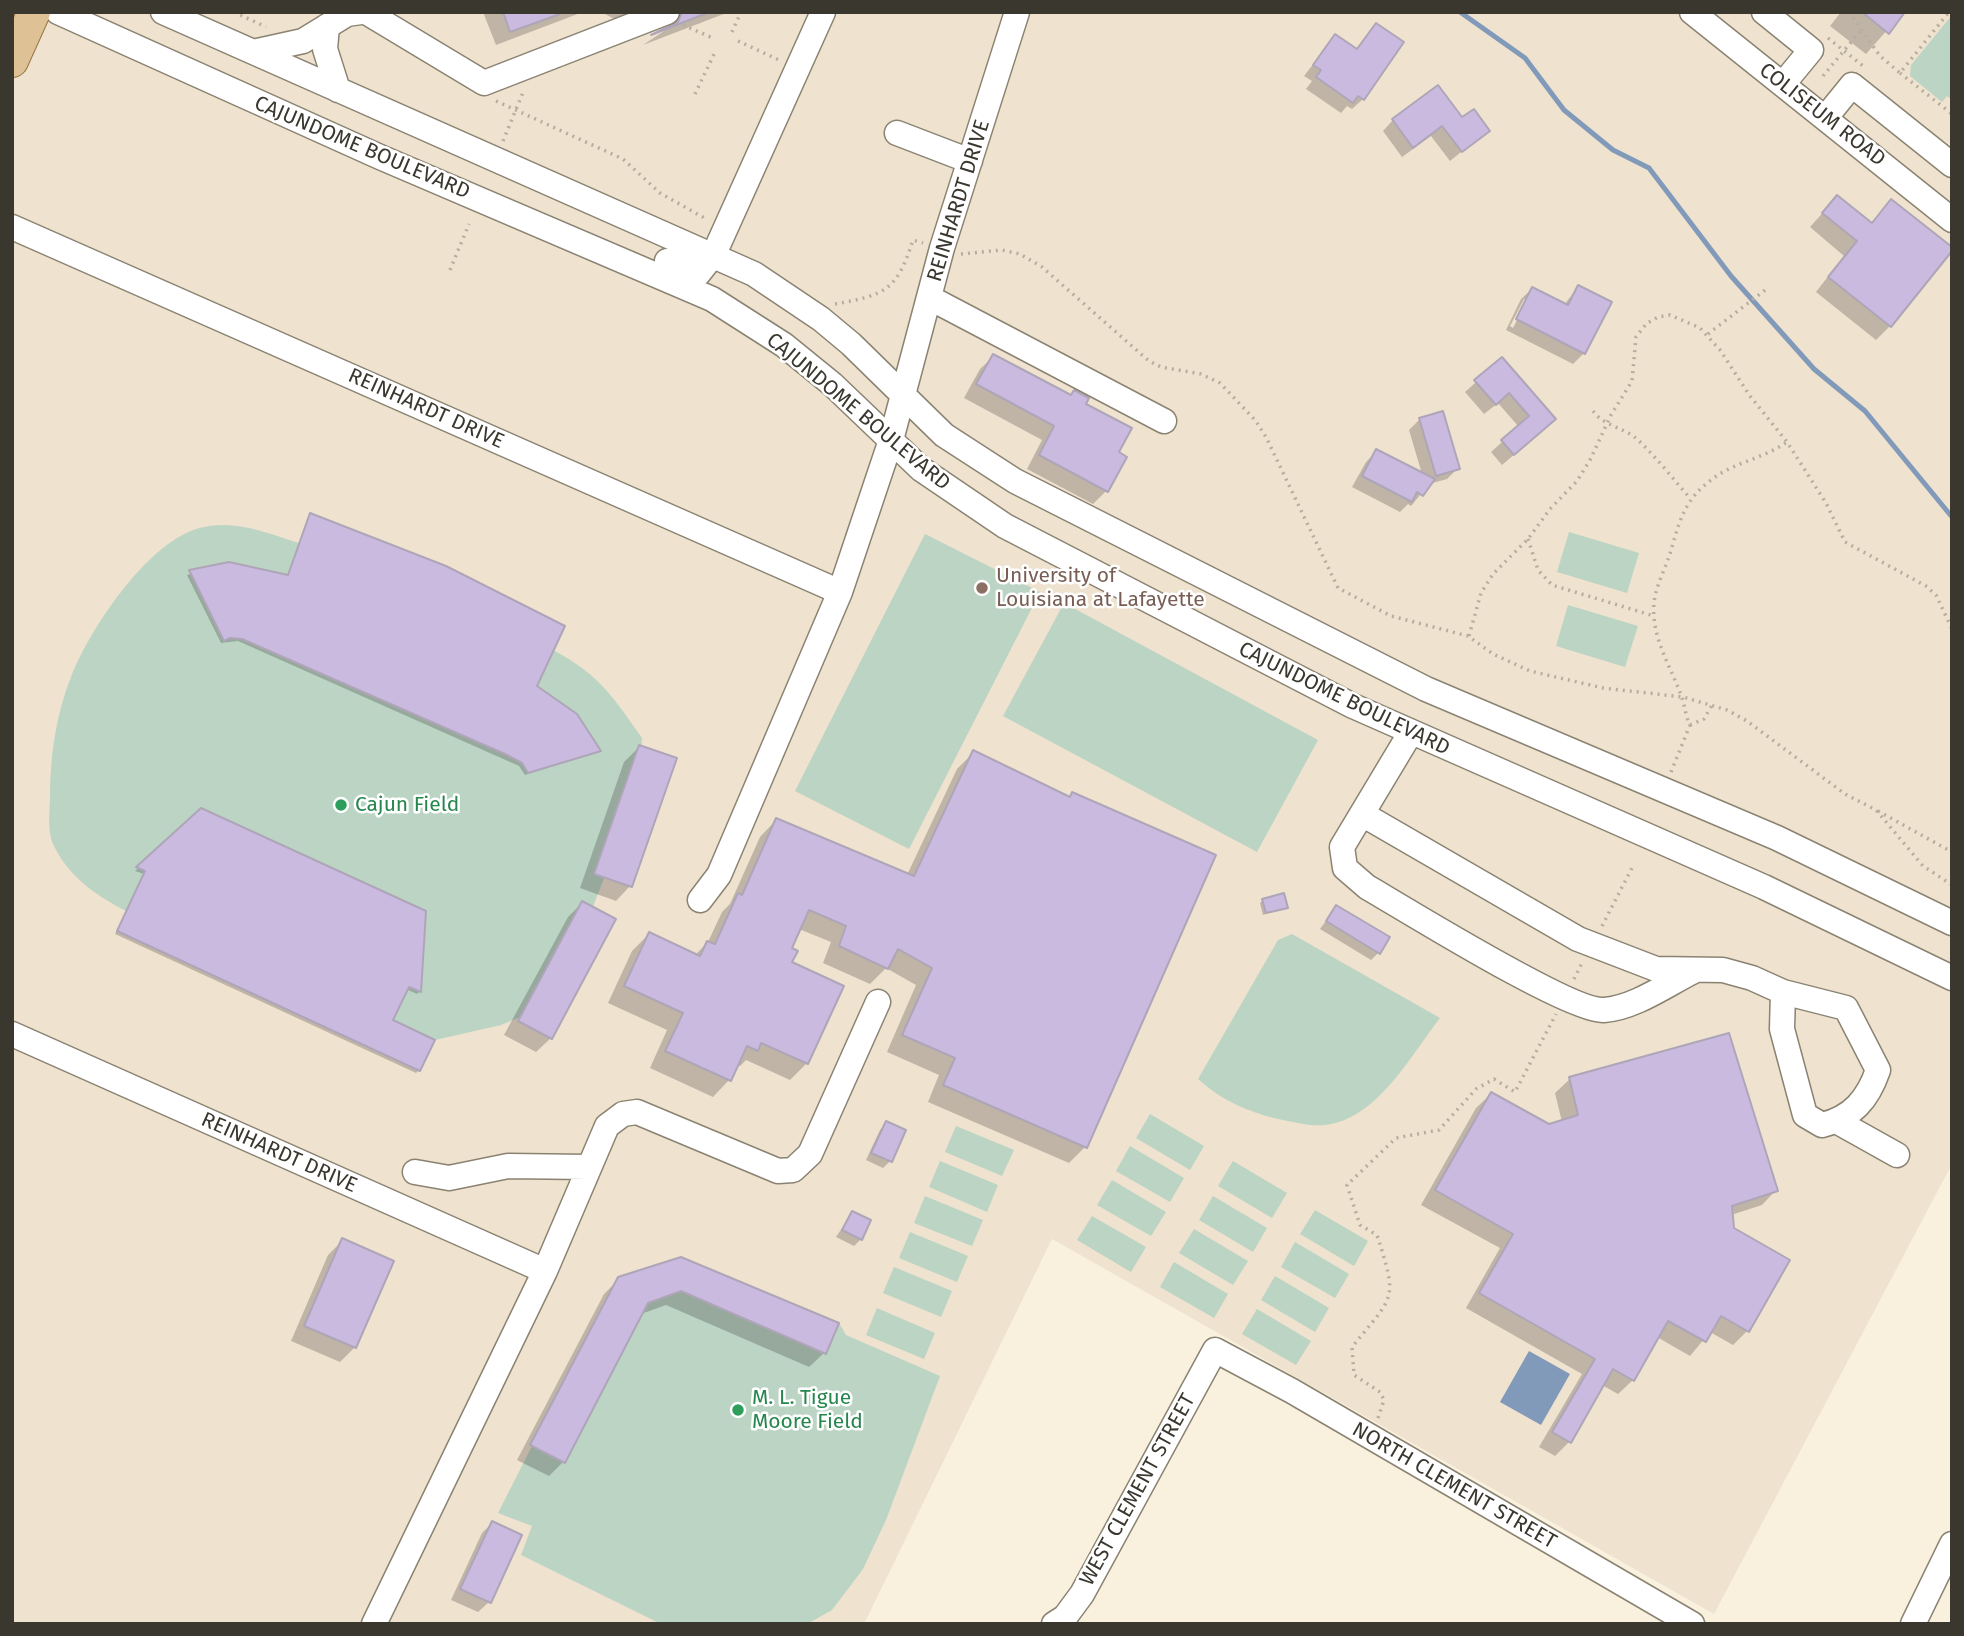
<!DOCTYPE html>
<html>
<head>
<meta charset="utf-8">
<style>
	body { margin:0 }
	#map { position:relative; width:1964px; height:1636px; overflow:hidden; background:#f9f1de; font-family:"Fira Sans",sans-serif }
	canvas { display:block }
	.frame { position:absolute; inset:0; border:14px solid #3a372f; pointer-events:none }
</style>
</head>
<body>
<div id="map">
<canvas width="1964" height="1636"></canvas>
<div class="frame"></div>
</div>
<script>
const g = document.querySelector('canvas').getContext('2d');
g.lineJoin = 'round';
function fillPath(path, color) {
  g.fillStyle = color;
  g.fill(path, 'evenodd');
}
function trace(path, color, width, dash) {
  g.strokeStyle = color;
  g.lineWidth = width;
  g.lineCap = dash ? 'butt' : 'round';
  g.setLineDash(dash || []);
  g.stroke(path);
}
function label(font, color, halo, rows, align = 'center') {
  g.font = font + ' "Fira Sans",sans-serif';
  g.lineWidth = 5;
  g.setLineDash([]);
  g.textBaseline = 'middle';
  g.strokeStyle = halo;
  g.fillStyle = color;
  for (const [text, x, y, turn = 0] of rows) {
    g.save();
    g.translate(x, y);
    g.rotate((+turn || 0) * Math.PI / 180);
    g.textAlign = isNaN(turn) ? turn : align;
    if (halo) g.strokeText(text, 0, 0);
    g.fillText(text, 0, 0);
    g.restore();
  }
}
fillPath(new Path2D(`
	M12,12H1952V1164L1714,1614L1052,1239L864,1624H12Z`), '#efe2cf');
fillPath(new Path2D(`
	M1952,15V100L1947,96L1942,102L1910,76L1911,65Z
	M310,513L446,566L565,626L553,650C600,675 613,697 642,738L638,791L585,927L532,1012L501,1025L435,1040L420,1071L117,931L126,911C95,895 68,876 53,844C47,831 50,810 50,796C50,757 56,714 71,677C90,629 145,546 196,529C232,518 264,532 299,543Z
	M1569,532L1639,553L1627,593L1557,572Z
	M925,534L1040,592L909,849L795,791Z
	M1064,603L1318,740L1257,852L1003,716Z
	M1568,605L1638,626L1625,667L1556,646Z
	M1292,934L1440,1018C1412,1054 1379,1115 1331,1124C1314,1128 1295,1122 1278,1119C1246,1111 1223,1101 1198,1079L1278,940Z
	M1150,1114L1204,1146L1190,1170L1136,1138Z
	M956,1126L1014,1150L1002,1176L945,1152Z
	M1130,1146L1184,1178L1170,1202L1116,1171Z
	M940,1161L998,1185L987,1212L929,1187Z
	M1233,1161L1287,1193L1272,1218L1218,1186Z
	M1112,1180L1166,1212L1151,1236L1097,1205Z
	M925,1196L983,1220L972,1246L914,1223Z
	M1213,1196L1267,1228L1253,1252L1199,1220Z
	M1315,1210L1368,1241L1354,1266L1300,1234Z
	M1092,1216L1146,1247L1131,1272L1077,1240Z
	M1194,1229L1248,1261L1233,1285L1179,1253Z
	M910,1232L968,1256L957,1282L899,1258Z
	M1295,1242L1349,1274L1335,1298L1281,1267Z
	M1174,1262L1228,1294L1214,1318L1160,1287Z
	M894,1267L952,1291L941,1317L883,1293Z
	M1275,1276L1329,1308L1315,1332L1261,1300Z
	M618,1277L839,1323L846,1335L940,1376L886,1520L863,1569L832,1610L807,1624H661L521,1555L532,1526L498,1513Z
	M877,1308L935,1333L924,1359L866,1335Z
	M1257,1309L1311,1341L1296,1365L1242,1334Z`), '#bcd4c4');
fillPath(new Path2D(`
	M1529,1351L1570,1374L1541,1425L1500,1402Z`), '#829aba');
fillPath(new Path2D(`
	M483,12H645L620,22L603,13L583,12L496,45Z
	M652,12H729L643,45L667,29L668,22Z
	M1841,12H1903L1866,54L1830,26Z
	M1376,25L1363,99L1352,109L1347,106L1341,113L1306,89L1312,81L1304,76L1335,36L1355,50Z
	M1393,120H1462L1488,130L1450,161L1431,136L1402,157L1383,131Z
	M1837,197L1870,224L1891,201L1890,326L1876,340L1816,292L1844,256L1810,227Z
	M1578,287L1584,353L1573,364L1506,330L1521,299L1532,289L1564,305ZM1524,299H1528L1513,328L1510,326Z
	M994,356L1116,453L1106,491L1093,504L1027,469L1042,440L964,398L980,369Z
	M1502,359L1543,430L1502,465L1491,452L1519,427L1498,403L1484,414L1465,392Z
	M1420,419L1458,468L1447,479L1429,484L1411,506L1408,504L1400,512L1352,487L1366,462L1377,451L1422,474L1409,430Z
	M310,515L534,687L599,751L525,775L519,766L238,641L221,643L187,575L229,563L287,576Z
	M639,747L630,886L616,901L580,888L624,762Z
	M974,752L1085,1147L1069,1163L928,1102L939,1075L887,1052L916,985L886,968L870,984L823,963L831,942L799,929L790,949V963L807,1063L790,1080L746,1060L740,1066L736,1065L729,1080L713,1097L650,1068L667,1030L608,1003L632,951L649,934L695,955L708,942L722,912L730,904L760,837L776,820L907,875L957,769Z
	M201,810L424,912L419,992L417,994L406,989L391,1021L419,1070L416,1073L115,934L144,874L135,871Z
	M1263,900L1286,907L1263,915L1260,903Z
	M582,903L551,1038L536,1052L504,1035L568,917Z
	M1336,907L1378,953L1371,960L1320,929Z
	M1570,1079L1776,1190L1762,1205L1731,1215L1747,1331L1733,1345L1710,1332L1690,1356L1657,1337L1633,1380L1618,1394L1602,1385L1569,1442L1555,1456L1539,1447L1582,1374L1466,1308L1500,1248L1421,1205L1476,1108L1491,1094L1548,1126L1562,1122L1555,1093Z
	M886,1123L890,1161L883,1168L866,1160L880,1130Z
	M852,1213L861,1239L854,1246L836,1237Z
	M343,1240L355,1347L340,1362L291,1341L328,1255Z
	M681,1259L824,1353L809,1367L666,1305L641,1314L563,1462L549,1476L517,1460L604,1294L619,1279Z
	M492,1523L489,1602L478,1612L451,1600L482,1533Z`), '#0003');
trace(new Path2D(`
	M1460,12L1525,58L1564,110L1613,150L1649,168L1731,276L1814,369L1865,411L1952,517`), '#829aba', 5);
const building = new Path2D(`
	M503,12H559L560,14L510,32Z
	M682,12L707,13L651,35L678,22Z
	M1862,12H1905L1889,34Z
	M1376,23L1404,42L1364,100L1358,96L1353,103L1316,77L1321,70L1313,65L1335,34L1357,49Z
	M1438,85L1462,117L1474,109L1490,131L1462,152L1442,126L1413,148L1392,119Z
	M1837,195L1872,223L1891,199L1952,247V251L1891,327L1828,277L1857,241L1822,213Z
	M1578,285L1612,302L1585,354L1516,319L1532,287L1568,305Z
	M993,354L1071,395L1074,390L1089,398L1086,404L1132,428L1119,452L1127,457L1108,492L1039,455L1054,426L976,384Z
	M1502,357L1556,419L1514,455L1501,440L1529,416L1509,393L1496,405L1474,380Z
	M1443,411L1460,469L1436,476L1419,418Z
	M1376,449L1435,479L1423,496L1417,492L1412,502L1362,476Z
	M310,513L446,566L565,626L537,686L577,714L601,751L528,773L522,763L505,754L242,639L230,638L224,641L189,570L229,562L288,575Z
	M639,745L677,758L632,887L594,874Z
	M973,750L1070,797L1072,792L1216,855L1087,1148L943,1085L955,1058L902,1035L932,968L898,949L888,969L839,946L846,926L809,910L792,948L798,951L792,962L844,986L808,1064L761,1043L758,1051L747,1046L731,1081L665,1051L683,1013L624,986L649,932L700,956L707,941L715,944L738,893L742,895L776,818L914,876Z
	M201,808L426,911L421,992L409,987L393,1020L435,1040L420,1071L117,931L145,871L136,867Z
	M1284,893L1288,908L1266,913L1262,899Z
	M582,901L616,919L552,1039L518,1021Z
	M1336,905L1390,937L1380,954L1326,921Z
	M1729,1033L1778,1191L1732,1206L1734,1228L1790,1260L1749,1332L1721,1316L1706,1342L1668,1321L1634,1381L1613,1369L1571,1443L1552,1432L1595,1359L1479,1293L1513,1234L1435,1190L1491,1092L1549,1124L1578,1115L1569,1077Z
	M886,1121L906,1130L892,1162L871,1153Z
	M852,1211L871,1220L862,1240L842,1230Z
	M342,1238L394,1261L356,1348L304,1326Z
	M681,1257L839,1323L826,1354L681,1291L648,1303L565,1463L530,1445L618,1277Z
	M492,1521L522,1535L491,1603L460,1589Z`);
fillPath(building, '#cabae0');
trace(building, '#aea6b8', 2);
const minor = new Path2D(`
	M58,12L380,157L712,299L784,345L832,384L921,469L1005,526L1353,706L1764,887L1952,978
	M163,12L754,274L821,319L851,344L944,435L1015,481L1426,689L1777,838L1952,923
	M366,12L484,83L667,12
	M1692,12L1952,220
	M1764,12L1811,50L1783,84
	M327,26L325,49L338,90
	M253,52L303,41L347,14L361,12
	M1826,117L1852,85L1952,165
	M897,133L970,161
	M12,227L840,592
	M667,261L698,274L714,254L823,12
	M930,298L1164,421
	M1411,732L1342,847L1345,868L1367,887C1405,909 1572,1013 1604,1010C1634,1008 1666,985 1692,972
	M1362,814L1578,939L1656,969L1723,970L1752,978L1783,992L1782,1029L1805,1115L1822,1125C1852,1118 1868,1099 1878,1070L1846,1008L1783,992
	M700,900L719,875L840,592L891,440L942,248L1017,12
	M12,1034L545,1271
	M1838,1122L1897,1155
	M415,1172L449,1178L508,1166L588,1167
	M374,1624L545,1271L607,1126L623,1114L637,1112L778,1171L793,1170L810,1154L878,1002
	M1054,1624L1065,1617L1082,1594L1215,1350L1292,1391L1692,1624
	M1913,1624L1952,1544`);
const major = new Path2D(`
	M12,61L34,12`);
trace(minor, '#8a8372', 27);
trace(major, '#967642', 34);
trace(new Path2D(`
	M234,12L266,27
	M1849,12L1880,56L1900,73L1949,12
	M683,25L715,39
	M732,32L741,12
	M1828,38L1863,66
	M738,41L779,60
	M1900,73L1952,114
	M1823,76L1861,30
	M695,94L716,50
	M496,101L623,159L660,193L708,220
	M503,141L524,90
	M961,254L1002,250L1020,254L1042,267L1149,361L1161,367L1201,374L1220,383L1255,420L1266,437L1338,588L1391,616L1468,636L1493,654L1530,671L1603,688L1683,697L1727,710L1747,721L1845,794L1876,810L1923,866L1952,885
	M450,270L469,224
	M835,304C886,295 897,290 913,240L923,243
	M1708,334L1769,287
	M1593,411C1605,427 1624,427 1638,440C1657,458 1673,479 1690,498
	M1528,539L1538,570L1552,585L1654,616
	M1469,636L1481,593L1493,574L1528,539L1550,509L1577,481L1590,460L1611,415L1632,381L1636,337L1646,324L1658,317L1670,315L1700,328L1720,350L1750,396L1787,442L1826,503L1845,542L1926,586L1936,595L1952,629
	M1690,725L1704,719L1712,705
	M1671,772L1690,725C1685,715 1685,705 1681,695C1670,665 1651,637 1654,603C1656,584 1667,566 1672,547C1680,518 1686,499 1711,480C1734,462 1763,459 1787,442
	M1878,811L1952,852
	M1602,926L1633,866
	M1574,979L1583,961
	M1378,1418L1384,1400L1380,1392L1354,1375L1352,1347C1395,1294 1398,1301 1377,1235L1360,1225L1347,1185L1396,1138L1439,1130L1476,1089L1494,1079L1515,1092L1556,1014`), '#b5ae9f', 3.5, [2, 5]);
trace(minor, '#fff', 24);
trace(major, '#dec194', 32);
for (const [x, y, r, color] of [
	[982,588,7,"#8d6e63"],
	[341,805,7,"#2e9e5b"],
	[738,1410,7,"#2e9e5b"]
]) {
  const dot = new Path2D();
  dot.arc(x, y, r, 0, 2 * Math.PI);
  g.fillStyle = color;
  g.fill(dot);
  trace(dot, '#fff', 2.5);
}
label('21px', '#3a372f', '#fff', [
	["COLISEUM ROAD",1822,115,38],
	["CAJUNDOME BOULEVARD",362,148,23],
	["REINHARDT DRIVE",959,201,-73],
	["REINHARDT DRIVE",426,409,24],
	["CAJUNDOME BOULEVARD",858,412,40],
	["CAJUNDOME BOULEVARD",1344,699,26],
	["REINHARDT DRIVE",279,1153,24],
	["NORTH CLEMENT STREET",1454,1486,30],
	["WEST CLEMENT STREET",1138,1490,-61]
]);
label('21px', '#785e54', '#fff', [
	["University of",996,576],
	["Louisiana at Lafayette",996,600]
], 'left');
label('21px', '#27864d', '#fff', [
	["Cajun Field",355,805],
	["M. L. Tigue",752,1398],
	["Moore Field",752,1422]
], 'left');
</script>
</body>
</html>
